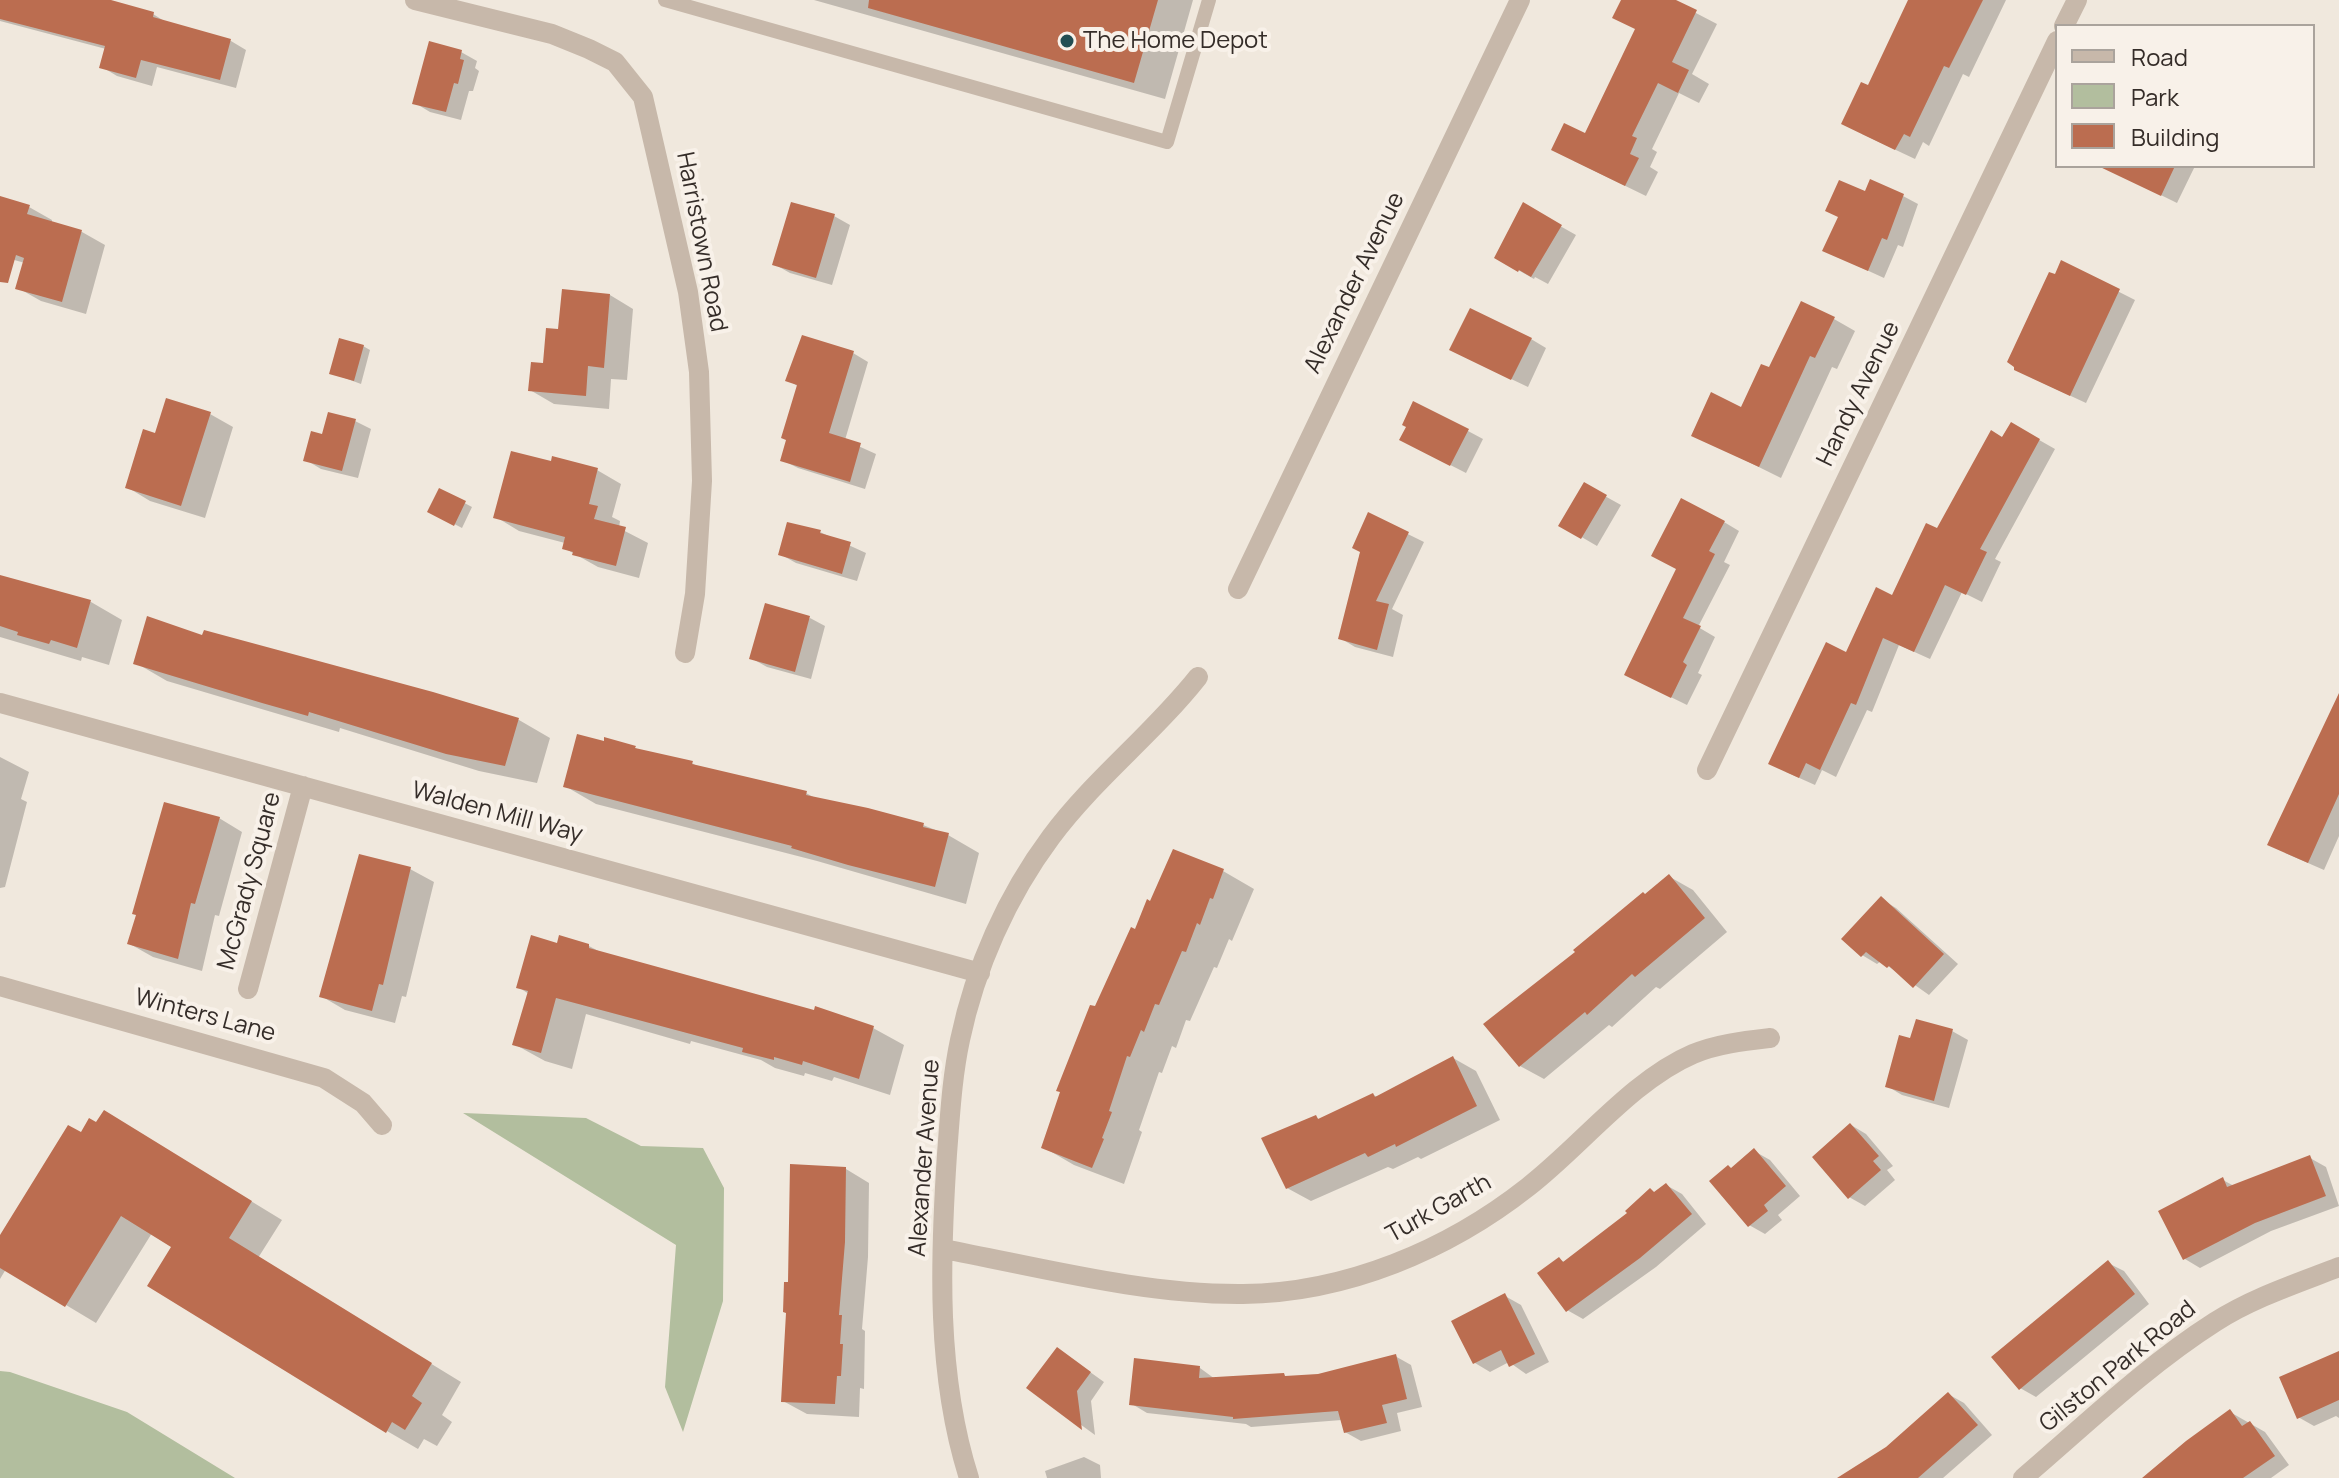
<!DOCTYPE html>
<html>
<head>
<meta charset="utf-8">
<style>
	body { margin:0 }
	#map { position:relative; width:2339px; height:1478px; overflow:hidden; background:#f0e8dd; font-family:Manrope,sans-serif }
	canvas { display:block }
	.legend { position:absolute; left:2055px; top:24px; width:260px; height:144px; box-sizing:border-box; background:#f8f1e9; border:2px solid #aaa39c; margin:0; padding:10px 14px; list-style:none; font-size:24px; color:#352d29 }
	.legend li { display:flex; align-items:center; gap:16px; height:40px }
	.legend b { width:40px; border:2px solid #aaa39c }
</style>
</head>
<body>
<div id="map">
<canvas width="2339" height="1478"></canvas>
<ul class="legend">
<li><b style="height:10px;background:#c7b8aa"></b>Road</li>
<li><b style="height:22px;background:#b2be9e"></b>Park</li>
<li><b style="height:22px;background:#bb6d50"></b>Building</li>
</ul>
</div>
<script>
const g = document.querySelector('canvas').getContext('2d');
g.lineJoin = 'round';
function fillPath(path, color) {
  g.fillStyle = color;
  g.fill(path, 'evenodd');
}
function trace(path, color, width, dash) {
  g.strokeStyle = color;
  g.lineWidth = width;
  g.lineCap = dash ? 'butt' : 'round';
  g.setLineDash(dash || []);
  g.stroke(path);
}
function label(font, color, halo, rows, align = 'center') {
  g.font = font + ' Manrope,sans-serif';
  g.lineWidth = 8;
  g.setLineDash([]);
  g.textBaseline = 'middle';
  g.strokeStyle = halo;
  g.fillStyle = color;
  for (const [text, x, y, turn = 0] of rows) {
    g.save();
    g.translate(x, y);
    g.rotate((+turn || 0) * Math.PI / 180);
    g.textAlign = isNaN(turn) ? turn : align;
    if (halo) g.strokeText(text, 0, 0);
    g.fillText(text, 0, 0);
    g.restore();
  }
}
fillPath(new Path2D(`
	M463,1113L586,1118L641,1146L703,1148L724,1188L723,1301L683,1432L665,1387L676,1245Z
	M0,1371L10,1372L127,1412L235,1478H0Z`), '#b2be9e');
fillPath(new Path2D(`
	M0,0H106L153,14L169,24L231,41L246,50L236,88L157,67L152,86L117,76L102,67L106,49L0,21Z
	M814,0H1193L1165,99Z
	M1623,0H1671L1717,24L1692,74L1709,84L1699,103L1679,93L1652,149L1657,152L1650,167L1658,172L1646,196L1574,161L1637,30Z
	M1920,0H2006L1969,77L1963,74L1929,146L1923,142L1915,159L1862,134L1869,88Z
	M461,52L477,61L475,68L479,71L473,91H469L461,120L430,112L415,103Z
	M2102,166H2195L2177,203Z
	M1866,194L1903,196L1918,204L1903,247L1898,245L1884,278L1825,251L1840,217Z
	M0,198L29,207L52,220V223L82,232L105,245L86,314L41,301L18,288L25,263L0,256Z
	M792,205L834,216L850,225L832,285L790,273L774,264Z
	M1523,205L1576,235L1548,284L1535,277L1534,279L1497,258Z
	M2062,263L2135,300L2086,403L2032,378L2056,277Z
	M610,295L633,309L627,380L611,379L609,409L554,404L530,390L560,331Z
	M1834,319L1855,331L1837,369L1832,367L1781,478L1694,435L1742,409L1770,370Z
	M1531,339L1546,348L1528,387L1467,358Z
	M363,346L370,350L361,384L331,373Z
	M853,353L868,362L845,440L876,454L865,489L798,468L782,460L799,387L788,380Z
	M210,414L233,427L205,518L150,501L127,487Z
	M355,421L371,429L358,478L321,469L306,460Z
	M2011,424L2055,449L1995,559L2001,562L1982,602L1962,592L1930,659L1899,645L1872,712L1867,710L1836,777L1822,770L1815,785L1786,772L1847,654L1893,597Z
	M1408,427L1468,431L1483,439L1466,473L1417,448Z
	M597,470L621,484L612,517L620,521L619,528L648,543L639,578L598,567L564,548L565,543L519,531L496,517Z
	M1585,485L1621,505L1597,546L1561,525Z
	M440,490L472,507L462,528L437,515Z
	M1369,515L1424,542L1392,609L1403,615L1393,657L1355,647L1340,638Z
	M1724,522L1739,531L1724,562L1730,565L1698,627L1715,637L1698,673L1702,675L1687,705L1642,683L1678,569Z
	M820,532L866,553L857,581L796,563L780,554Z
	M0,576L91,602L122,620L109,665L82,657L81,661L0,637Z
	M810,618L825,626L811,679L767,667L751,658Z
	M204,637L433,694L519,720L550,738L537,783L479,771L340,728L339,732L167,681L136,663Z
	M2339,698V836L2324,870L2285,853Z
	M635,748L643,752L692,763L700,768L806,793L817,799L923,825L948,835L979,853L966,904L817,861L596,804L565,786Z
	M0,757L29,772L21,799L27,802L5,887L0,888Z
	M219,818L242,832L219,916L215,915L202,971L153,957L130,944Z
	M1174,851L1223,871L1254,889L1232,941L1229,939L1217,968L1214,967L1190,1021L1186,1020L1176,1048L1172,1046L1162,1073L1159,1072L1139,1130L1142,1132L1124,1184L1074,1165L1043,1147L1096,1009L1151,904Z
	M410,869L434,882L406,997L402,996L395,1023L345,1010L321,996Z
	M1670,877L1693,890L1727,932L1660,989L1656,987L1612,1027L1609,1025L1544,1079L1520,1066L1646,896Z
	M1881,899L1896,908L1958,964L1929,995L1881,961L1877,964L1862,955Z
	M558,945L589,946L604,954L873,1028L904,1045L890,1095L834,1077L832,1081L805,1073L804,1076L775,1068L761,1060L691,1041L690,1044L586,1014L572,1069L545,1061L514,1044L529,994L518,987Z
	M1952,1031L1968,1040L1949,1108L1902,1095L1887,1086L1912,1040Z
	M1453,1058L1476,1071L1500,1120L1421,1159L1418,1157L1393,1169L1388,1167L1311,1201L1287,1188L1316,1117L1320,1120L1373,1095L1378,1097Z
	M97,1125L136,1131L282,1220L258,1258L461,1382L442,1415L452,1422L437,1446L424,1439L418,1449L387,1431L174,1246L152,1233L96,1323L6,1269L0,1279V1239L81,1134Z
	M1851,1125L1866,1134L1893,1166L1887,1170L1895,1180L1865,1206L1849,1197Z
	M1754,1151L1770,1160L1800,1196L1778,1215L1782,1220L1765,1234L1749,1225L1732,1169Z
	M2310,1158L2326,1167L2339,1206L2271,1231L2200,1268L2185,1259L2223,1180L2234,1186Z
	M846,1169L869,1183L868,1257L862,1329L865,1331L864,1389L860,1388L859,1417L807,1414L783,1401L790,1284Z
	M1666,1185L1682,1194L1706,1224L1656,1267L1583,1319L1567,1310L1559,1259L1566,1263Z
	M2108,1263L2124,1271L2149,1304L2036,1397L2020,1388Z
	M1505,1296L1521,1305L1549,1362L1526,1374L1509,1362L1490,1372L1475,1363Z
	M1058,1349L1104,1382L1091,1401L1095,1435L1029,1387Z
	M2339,1354V1418L2336,1416L2314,1426L2298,1417Z
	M1395,1356L1411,1365L1422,1407L1397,1413L1401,1431L1361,1441L1345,1432L1342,1420L1251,1427L1246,1424L1147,1413L1132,1404L1136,1361L1200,1368L1215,1379L1319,1376Z
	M1948,1394L1964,1403L1992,1435L1943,1478H1841L1888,1449Z
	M2230,1412L2265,1432L2289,1465L2271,1478H2145Z
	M1084,1457L1100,1465L1101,1478H1047L1045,1471Z`), '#0003');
fillPath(new Path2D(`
	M0,0H111L154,12L153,17L231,39L220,80L141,60L136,78L99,68L105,46L0,19Z
	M869,0H1158L1134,83L868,8Z
	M1621,0H1676L1697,10L1672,62L1689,70L1678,93L1658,83L1632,136L1637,138L1630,154L1639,158L1625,186L1551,150L1564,123L1585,133L1635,29L1612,18Z
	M1908,0H1983L1949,68L1944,66L1910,137L1904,134L1895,150L1841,124L1861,82L1868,85Z
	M429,41L462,50L460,59L464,60L458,84L454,83L446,112L412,104Z
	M2098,166H2175L2161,196Z
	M1870,179L1904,194L1887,240L1882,238L1868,271L1822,251L1838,217L1825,211L1839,180L1865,191Z
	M0,196L30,205L27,214L82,230L62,302L15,289L24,258L16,255L8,283L0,282Z
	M791,202L835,214L816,278L772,265Z
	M1523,202L1562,225L1531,277L1519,270L1518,272L1494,258Z
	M2061,260L2120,289L2070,396L2014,370V367L2007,362L2049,272L2055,274Z
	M562,289L610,294L604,368L588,366L586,396L528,391L531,362L543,363L546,328L558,329Z
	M1801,301L1835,317L1815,358L1810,356L1759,467L1691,436L1711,392L1741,407L1761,364L1769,367Z
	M1470,308L1532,338L1511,380L1449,350Z
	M802,335L854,351L829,433L861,443L850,482L780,461L786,440L781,438L797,385L785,381Z
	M339,338L364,345L354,381L329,374Z
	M166,398L211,412L181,506L125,488L143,429L155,433Z
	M1413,401L1469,429L1450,466L1399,440L1406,427L1402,425Z
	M328,412L356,419L342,471L303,461L311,431L322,434Z
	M2011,422L2040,439L1980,549L1987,552L1966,595L1945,585L1914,652L1883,638L1856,705L1851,703L1820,770L1806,763L1799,778L1768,764L1826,642L1846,652L1876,587L1892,595L1926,523L1937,528L1991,430L2002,437Z
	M511,451L551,461L552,456L598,468L589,504L598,506L594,519L626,527L616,566L572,555L573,552L562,549L565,537L493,518Z
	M1584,482L1607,495L1581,539L1558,526Z
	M439,488L466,501L454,526L427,512Z
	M1681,498L1725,521L1709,551L1715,554L1683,618L1701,626L1683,662L1687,665L1671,698L1624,675L1676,569L1651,556Z
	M1368,512L1409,532L1376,601L1389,604L1377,650L1338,639L1360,552L1352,548Z
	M787,522L821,530L820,533L851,542L842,574L778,555Z
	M0,575L91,600L77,648L51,640L49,644L17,635L18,632L0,626Z
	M765,603L810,616L795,672L749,659Z
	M147,616L202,635L204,630L433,692L519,718L505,766L446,754L309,712L308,716L262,703L133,664Z
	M2339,693V794L2308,863L2267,845Z
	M577,734L604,741V737L636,746L635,748L693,761L692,764L807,791L806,795L868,808L924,823L923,827L949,833L935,887L848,865L791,848L792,846L563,787Z
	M164,802L220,817L195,904L191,903L178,959L127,944L136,915L132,914Z
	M1173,849L1224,869L1213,899L1210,898L1200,925L1197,923L1186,952L1182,951L1159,1005L1155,1004L1144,1032L1141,1030L1130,1057L1127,1056L1109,1111L1112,1112L1102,1138L1104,1139L1092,1168L1041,1148L1060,1092L1056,1091L1090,1005L1095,1006L1131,927L1135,929L1147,899L1150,901Z
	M359,854L411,867L383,985L379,984L372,1011L319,997Z
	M1669,874L1705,918L1635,977L1632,974L1587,1015L1585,1012L1519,1067L1483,1024L1575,952L1573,950L1643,892L1645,894Z
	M1881,896L1944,954L1913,988L1889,966L1887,968L1866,952L1861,957L1841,939Z
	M531,935L557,943L559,935L589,944V948L814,1010L815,1006L874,1026L859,1079L803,1061L802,1065L774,1057V1060L742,1052L743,1048L556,998L541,1053L512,1045L528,991L516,988Z
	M1916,1019L1953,1029L1934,1101L1885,1087L1899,1035L1910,1038Z
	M1453,1056L1477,1106L1396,1147L1395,1144L1368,1157L1365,1153L1286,1189L1261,1138L1316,1115L1318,1119L1373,1093L1375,1097Z
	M104,1110L252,1201L229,1238L432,1363L412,1396L422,1403L405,1430L392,1422L386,1433L147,1286L171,1247L121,1216L65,1307L0,1268V1235L68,1125L81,1132L89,1118L96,1122Z
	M1850,1123L1879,1156L1873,1161L1881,1170L1848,1199L1812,1157Z
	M1754,1148L1786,1186L1764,1205L1768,1211L1748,1227L1709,1181L1728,1165L1731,1168Z
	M2310,1155L2326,1196L2255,1223L2183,1260L2158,1211L2223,1177L2227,1187Z
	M790,1164L846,1167L845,1242L839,1315H842L840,1344H843L841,1376H837L835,1404L781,1402L786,1313L783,1312L784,1282H788Z
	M1666,1183L1692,1214L1640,1258L1566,1312L1537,1273L1559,1257L1563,1262L1627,1213L1625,1211L1650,1188L1654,1192Z
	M2108,1260L2135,1294L2019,1390L1991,1357Z
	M1505,1293L1535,1354L1509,1367L1501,1350L1473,1364L1451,1321Z
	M1057,1347L1091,1372L1077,1391L1082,1430L1026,1388Z
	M2339,1351V1400L2297,1419L2279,1377Z
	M1396,1354L1407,1399L1382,1405L1387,1423L1344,1433L1338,1411L1233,1419V1417L1129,1405L1134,1358L1200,1366L1199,1378L1284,1373L1285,1376L1318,1374Z
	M1948,1392L1978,1425L1918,1478H1837L1886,1447Z
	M2230,1409L2242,1426L2250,1421L2275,1456L2243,1478H2142L2186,1441Z`), '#bb6d50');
trace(new Path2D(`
	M665,0L1167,142L1209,0`), '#c7b8aa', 14);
trace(new Path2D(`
	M415,0L552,34L589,49L615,62L643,97L688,292L699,372L702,481L695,594L685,653
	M2064,26L2077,0
	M1238,589L1520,0
	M0,703L980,973
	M1707,770L2057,41
	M0,986L324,1078L363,1103L382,1125
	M248,989L303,786
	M943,1249C1039,1267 1144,1295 1243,1294C1346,1293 1448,1250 1528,1187C1580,1147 1632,1080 1693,1054C1717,1044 1744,1041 1770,1038
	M969,1478C936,1375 940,1260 947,1154C950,1116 952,1077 960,1040C975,968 1007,896 1051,837C1094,779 1153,734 1198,677
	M2023,1478C2085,1425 2146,1366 2215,1322C2252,1298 2298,1283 2339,1267`), '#c7b8aa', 20);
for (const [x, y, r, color] of [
	[1067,41,8,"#224e53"]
]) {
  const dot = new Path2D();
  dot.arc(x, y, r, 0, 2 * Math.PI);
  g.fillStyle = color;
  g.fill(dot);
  trace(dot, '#f8f1e9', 3);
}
label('24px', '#352d29', '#f8f1e9', [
	["The Home Depot",1083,41]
], 'left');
label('24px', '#352d29', '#f8f1e9', [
	["Harristown Road",701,242,79],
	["Alexander Avenue",1355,283,-64],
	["Handy Avenue",1859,394,-64],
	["Walden Mill Way",497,813,15],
	["McGrady Square",250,881,-75],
	["Winters Lane",205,1016,15],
	["Alexander Avenue",925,1158,-86],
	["Turk Garth",1439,1209,-29],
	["Gilston Park Road",2118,1367,-39]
]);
</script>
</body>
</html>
